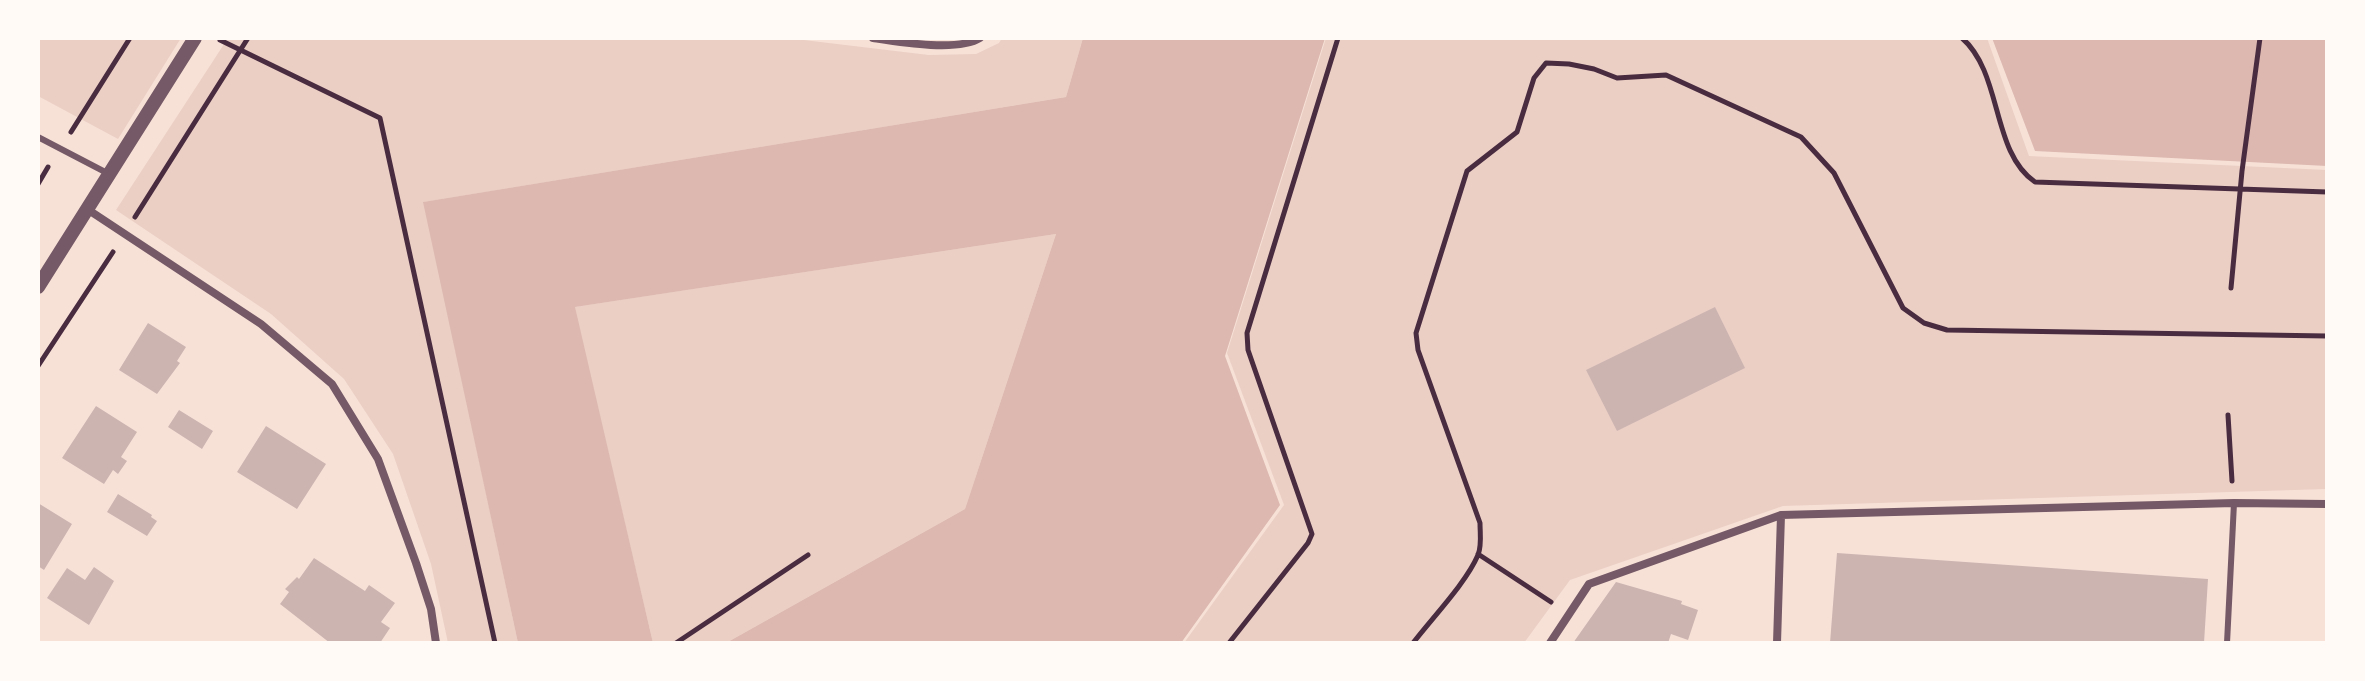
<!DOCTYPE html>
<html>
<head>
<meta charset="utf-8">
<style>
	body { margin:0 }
	#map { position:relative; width:2365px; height:681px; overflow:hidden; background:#f7e1d7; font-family:"Varela Round",sans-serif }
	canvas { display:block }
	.frame { position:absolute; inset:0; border:40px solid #fffaf5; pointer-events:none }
</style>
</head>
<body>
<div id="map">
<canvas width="2365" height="681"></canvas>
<div class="frame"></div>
</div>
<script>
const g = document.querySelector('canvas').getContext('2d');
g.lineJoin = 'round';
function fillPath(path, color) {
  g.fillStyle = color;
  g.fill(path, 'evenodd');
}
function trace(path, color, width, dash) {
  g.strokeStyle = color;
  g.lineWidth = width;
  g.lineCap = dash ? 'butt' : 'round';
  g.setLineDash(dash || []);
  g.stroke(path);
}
fillPath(new Path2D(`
	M38,38H181L118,139L38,96Z
	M228,38H787L929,55L976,54L999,43L1002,38H1083L1066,97L424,202L518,643H448L431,564L393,454L344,379L271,314L116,210Z
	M1326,38H1987L2029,156L2327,170V489L1783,506L1570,580L1524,643H1184L1284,505L1227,353Z
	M1056,234L965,509L726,643H653L574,307Z`), '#ebcfc5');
fillPath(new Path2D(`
	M1083,38H1325L1225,356L1280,505L1181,643H726L965,509L1056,234L575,307L653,643H518L423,202L1066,97Z
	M1992,38H2327V166L2035,151Z`), '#dcb8b0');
fillPath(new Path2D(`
	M1715,307L1745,368L1617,431L1586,370Z
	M148,323L186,347L177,361L180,363L157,394L119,370Z
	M96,406L137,432L121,457L127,461L118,474L113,470L104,484L62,458Z
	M179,410L213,431L202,449L168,427Z
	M266,426L326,464L297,509L237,472Z
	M118,494L152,515L151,517L157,521L147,536L107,512Z
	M38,503L72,524L44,570L38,566Z
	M1837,553L2208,579L2204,643H1830Z
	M314,558L365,591L369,585L395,603L381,622L390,628L380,643H330L280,604L289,592L285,589L297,577L299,579Z
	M94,567L114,581L89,625L47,598L67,568L85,580Z
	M1616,582L1682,601L1681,604L1698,610L1688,640L1671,634L1668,643H1573Z`), '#ccb4b1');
trace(new Path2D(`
	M1962,38C2003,74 1991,152 2035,182L2327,192
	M220,40L380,118L495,643
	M71,132L130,38
	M38,184L48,167
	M135,217L248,38
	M2231,288L2242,171L2260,38
	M38,366L113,252
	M2228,415L2232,481
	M1478,554L1551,602
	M676,643L808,555
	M1229,643L1308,543L1312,534L1248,350L1247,333L1338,38
	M1413,643C1432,618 1466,583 1478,555C1482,545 1480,534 1480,523L1418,350L1416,333L1467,171L1517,132L1534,78L1546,63L1569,64L1594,69L1617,78L1666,75L1801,137L1834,173L1903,308L1924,323L1947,330L2327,336`), '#4a2c40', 5);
trace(new Path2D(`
	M38,137L109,174
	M2227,643L2234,503`), '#755966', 6);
trace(new Path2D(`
	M873,38C899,42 958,52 980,38
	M87,209L261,324L332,384L378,459L416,563L431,609L436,643
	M1550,643L1589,584L1781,515L2234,503L2327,504
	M1777,643L1781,515`), '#755966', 8);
trace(new Path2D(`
	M38,287L195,38`), '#755966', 14);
</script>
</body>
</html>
